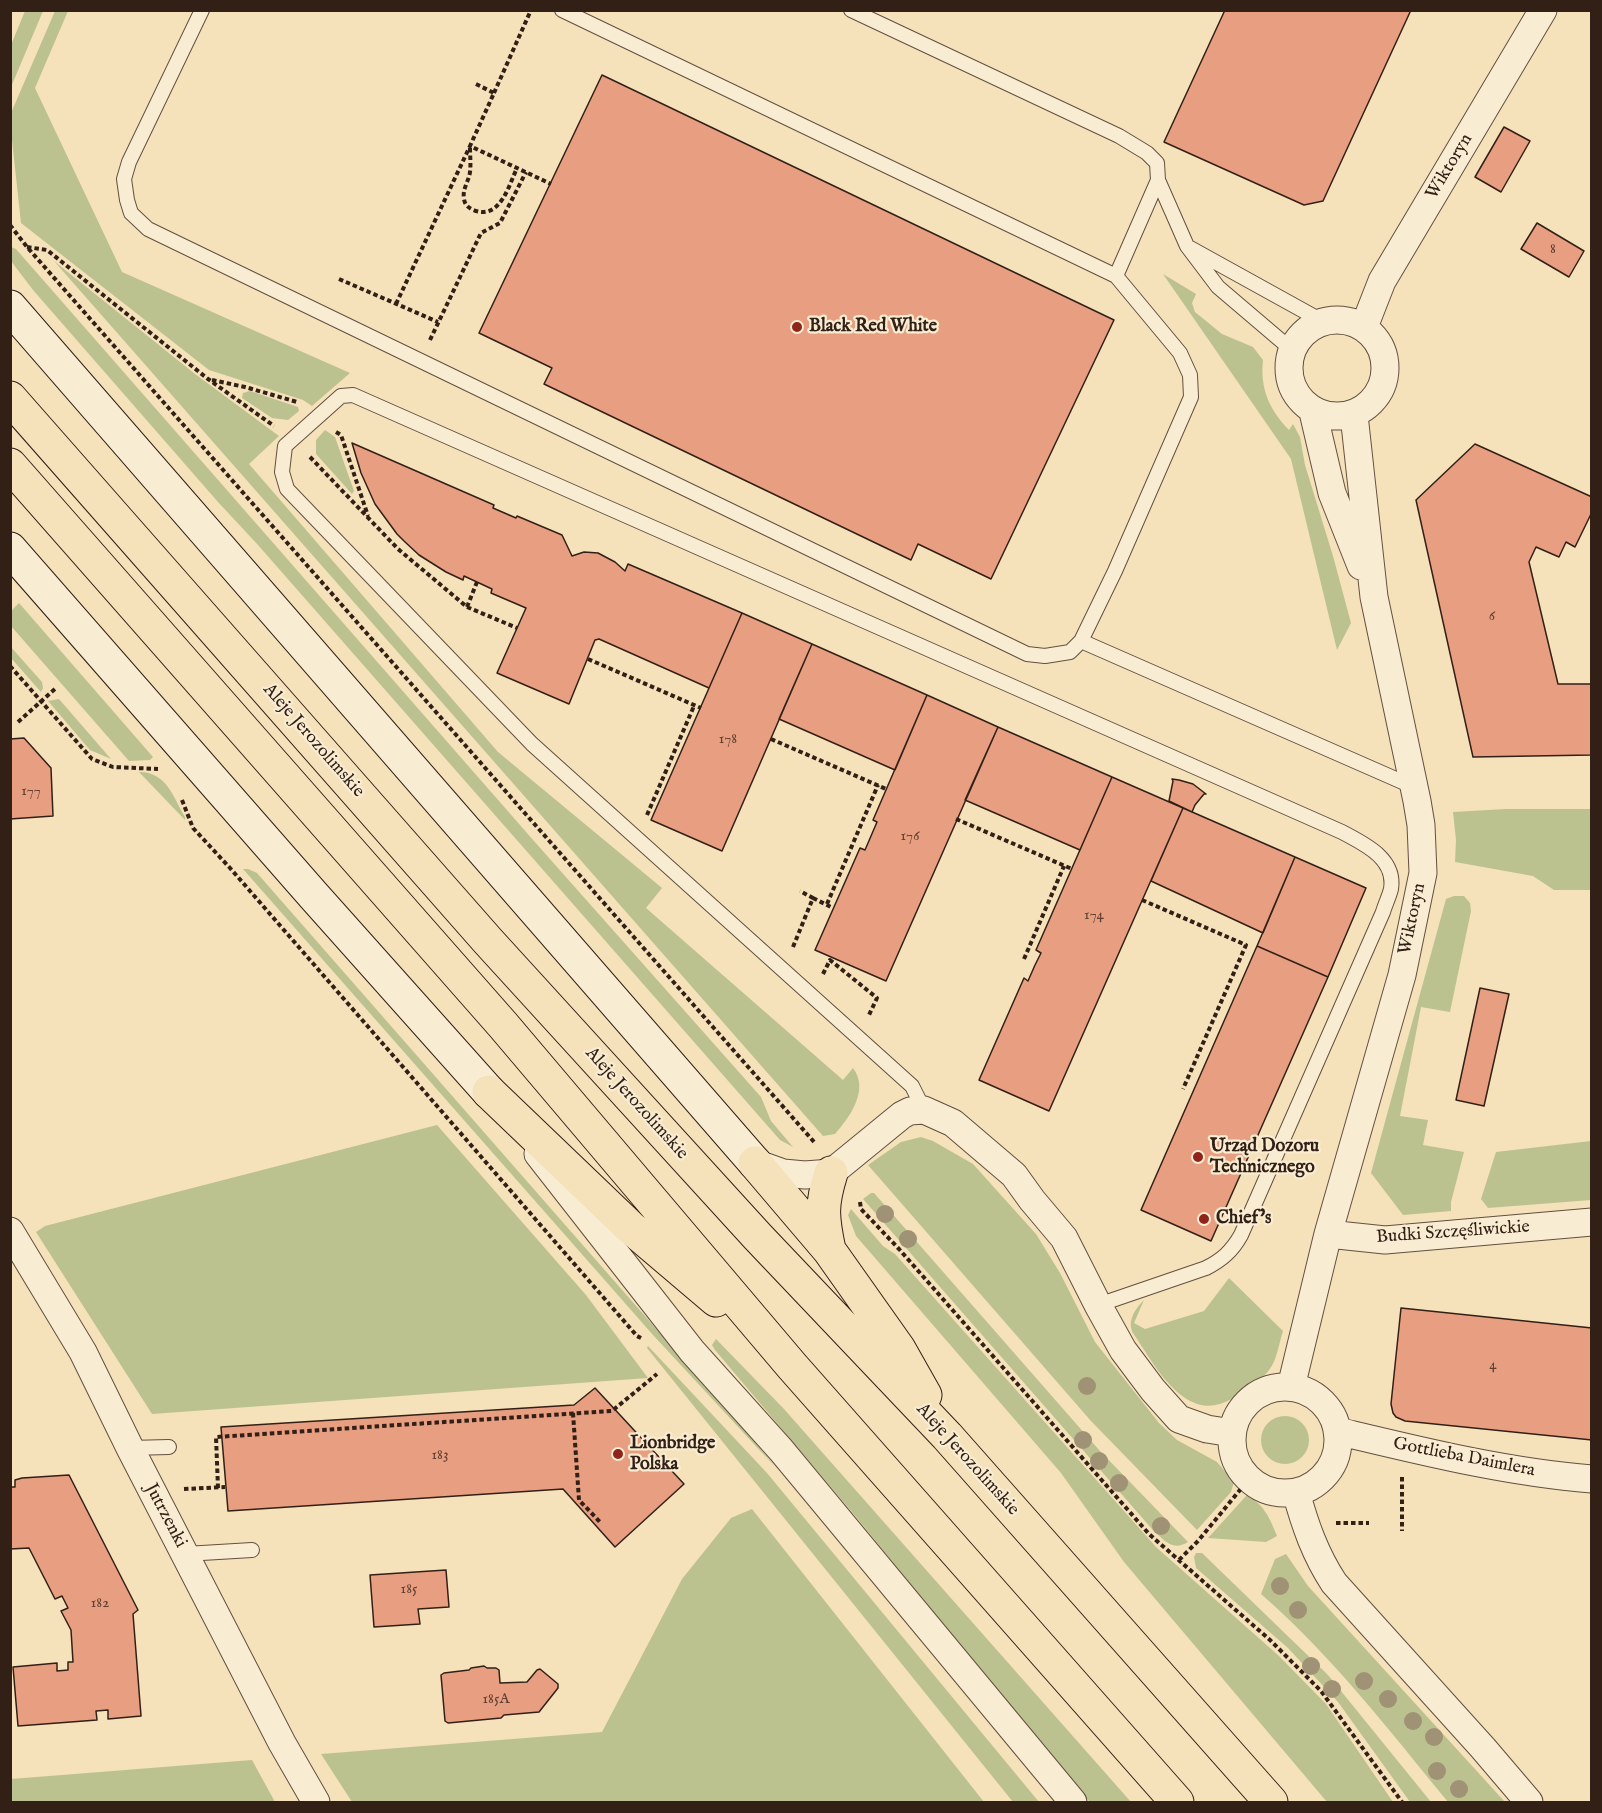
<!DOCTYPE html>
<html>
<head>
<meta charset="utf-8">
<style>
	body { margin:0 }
	#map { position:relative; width:1602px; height:1813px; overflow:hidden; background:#f5e1ba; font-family:"IM FELL English",serif }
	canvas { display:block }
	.frame { position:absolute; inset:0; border:12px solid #322017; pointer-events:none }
</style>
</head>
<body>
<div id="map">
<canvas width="1602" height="1813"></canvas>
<div class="frame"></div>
</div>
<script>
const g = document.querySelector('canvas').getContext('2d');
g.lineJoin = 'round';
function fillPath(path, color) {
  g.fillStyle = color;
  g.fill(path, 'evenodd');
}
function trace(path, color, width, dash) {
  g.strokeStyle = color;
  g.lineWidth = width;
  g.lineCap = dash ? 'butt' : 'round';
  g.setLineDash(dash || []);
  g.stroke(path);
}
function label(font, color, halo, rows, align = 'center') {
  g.font = font + ' "IM FELL English",serif';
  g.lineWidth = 4.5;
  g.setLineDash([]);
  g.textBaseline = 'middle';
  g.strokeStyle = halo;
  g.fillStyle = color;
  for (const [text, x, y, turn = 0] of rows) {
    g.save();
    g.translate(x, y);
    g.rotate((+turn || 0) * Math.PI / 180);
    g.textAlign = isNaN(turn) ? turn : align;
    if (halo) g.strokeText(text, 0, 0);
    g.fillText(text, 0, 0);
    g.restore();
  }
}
fillPath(new Path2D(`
	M25,11H43L11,87V45Z
	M55,11H68L35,88L122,272L350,373L312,406L303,400L209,370L21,223L11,131V113Z
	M11,247L16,249L534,841L761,1097L771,1121L793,1147L780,1140L258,545L218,502L33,290L11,261Z
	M54,261L195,374L279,436L249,464L498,752L662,888L646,908L843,1080L853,1068C870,1090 849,1118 835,1134L823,1136Z
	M1163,274L1196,294L1192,303L1195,312L1222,334L1253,347L1263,360C1260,389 1269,409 1289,430L1293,424L1300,437L1305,465L1333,556L1351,623L1337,650L1291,459Z
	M250,391L298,407L299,411L288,420L272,418L242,398L243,393Z
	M325,430L335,437L354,491L352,494L316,454V440Z
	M19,603L153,757L150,760L129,761L11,626V611Z
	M10,646L42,682L43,688L41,692L11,658Z
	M59,699L111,759L90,750L48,701Z
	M139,772C167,772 173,797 185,817V820Z
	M1506,809H1591V890H1554L1533,876L1455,862L1456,840L1453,812Z
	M243,869H248L257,873L722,1404L778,1470L653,1335Z
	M1454,896H1464L1470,903L1471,911L1450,1012L1421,1007L1400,1116L1428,1120L1423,1145L1464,1152L1451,1202V1211L1403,1215L1371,1173L1446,899Z
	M437,1125L586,1295L648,1378L152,1414L36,1232L45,1226Z
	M921,1137L933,1141L973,1164L1036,1234L1060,1273L1095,1342L1159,1423L1177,1440L1217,1462L1234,1482L1231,1492L1197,1530L1091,1421L868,1165L901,1142Z
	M1591,1141V1200L1488,1208L1481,1199L1496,1152Z
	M871,1193H874L1100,1451L1188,1542C1172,1552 1164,1540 1152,1529L863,1199Z
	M851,1209L883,1246L895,1254L1156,1547L1279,1656L1326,1704L1393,1802H1327L1124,1562L1061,1473L856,1236L848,1215Z
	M1229,1278L1283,1331C1279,1343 1277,1360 1269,1370C1265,1376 1258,1380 1252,1385C1231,1401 1211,1415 1185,1398C1163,1383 1148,1355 1133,1333C1127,1321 1135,1309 1144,1300L1134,1323L1145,1329L1204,1311Z
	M716,1339L784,1409L1131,1802H1090L1057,1765L857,1518L715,1350L712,1345Z
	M648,1346L767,1473L1039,1802H1013L647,1348Z
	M1261 1440a24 24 0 1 1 48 0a24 24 0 1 1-48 0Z
	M1247,1495C1264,1505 1270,1518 1277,1536L1266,1542L1208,1538Z
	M752,1509L984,1802H352L321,1754L602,1732L682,1579L731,1518Z
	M1196,1553H1202L1328,1675L1431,1802H1410L1338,1702L1288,1648L1196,1568L1194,1557Z
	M1286,1554L1308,1586L1505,1802H1448C1389,1730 1332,1656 1261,1594L1275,1559Z
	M252,1760L275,1802H11V1779Z`), '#bcc28f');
const building = new Path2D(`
	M1225,10H1411L1323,201L1304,205L1164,142Z
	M602,75L1114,320L991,579L918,544L911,560L544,384L552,368L479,333Z
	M1504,127L1530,141L1501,192L1475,177Z
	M1537,223L1584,251L1569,277L1521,249Z
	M352,443L494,505L493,508L516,518L517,516L562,535L572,556L584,552L598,553L615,562L625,571L628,564L742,613L709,688L599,639L595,640L569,704L497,673L526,608L491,593L492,589L464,576L463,580L446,572L419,555L404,541L397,534L375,504L361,473Z
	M1475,444L1592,497V512L1575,547L1566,542L1559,557L1536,547L1529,562L1558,684H1591L1592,673V755L1473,757L1416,500Z
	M742,613L812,644L722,851L651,820Z
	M812,644L927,695L895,770L779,719Z
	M927,695L998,727L886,981L815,950L860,848L865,850L877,822L873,820Z
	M998,727L1112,777L1080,850L965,800Z
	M24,738L51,768L53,816L10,819V739Z
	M1112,777L1183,808L1049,1111L979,1080L1024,978L1028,981L1035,965L1041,953L1036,950Z
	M1172,779L1179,780L1193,784L1206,794H1204L1195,805L1192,812L1169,801L1173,781Z
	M1183,808L1295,857L1263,933L1151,881Z
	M1295,857L1366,888L1328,977L1257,946Z
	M1257,946L1328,977L1211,1241L1141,1210Z
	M1480,988L1509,994L1484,1106L1456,1100Z
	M1401,1308L1592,1328V1440L1405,1421L1396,1417L1393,1413L1391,1404Z
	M595,1388L684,1484L615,1547L563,1489L228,1511L221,1427L574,1405Z
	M69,1475L138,1610L133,1614L141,1716L108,1719V1710L96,1711L97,1720L18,1726L13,1667L57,1663V1671L68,1670V1662H73L71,1630L61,1611L68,1608L62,1596L55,1599L29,1548L10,1549V1487H15V1480L22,1478Z
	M446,1570L449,1607L418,1609L420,1624L374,1627L370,1575Z
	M484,1666L487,1668H496L499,1670L500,1683L527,1682L537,1670L540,1669L558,1684V1688L539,1712L504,1715L501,1718L448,1723L445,1721L441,1675L444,1673L469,1670L471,1668Z`);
fillPath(building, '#e89e81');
trace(building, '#322017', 1.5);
const lane = new Path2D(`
	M202,10L129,162L124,179L127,200L131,213L148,229L1027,654L1045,656L1070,652L1081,641L1115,571L1191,397L1190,375L1180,353L1116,276L1158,180L1157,163L1147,153L1119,136L851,10
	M562,10L1116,276
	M1158,180L1187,246L1218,287L1292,350
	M1190,248L1322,321
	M1081,641L1414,787
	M924,1110L912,1086L532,744L287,489L282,472L285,446L341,396L353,395L1342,832C1364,844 1396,858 1391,889C1389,897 1385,905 1383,912L1241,1235C1232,1251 1222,1260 1206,1268L1098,1305
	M130,1448L169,1447
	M185,1554L252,1550`);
const street = new Path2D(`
	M1289 368a48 48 0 1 1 96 0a48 48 0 1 1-96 0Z
	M1364,327L1382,281L1543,10
	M1313,412L1332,493L1361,566
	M538,1154L692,1351L781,1450L1073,1802
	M755,1163L783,1173L805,1175L831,1173L902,1115L910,1111L924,1110L953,1123L1014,1175L1032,1200L1064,1238L1098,1305L1123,1350L1153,1390L1179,1419L1207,1429L1232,1433
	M10,1231L83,1352L130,1448L282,1743L316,1802
	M1328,1234L1402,975L1423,873L1421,825L1417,801L1374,597L1354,415
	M1291,1387L1328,1234L1385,1240L1592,1222
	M1232 1440a53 53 0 1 1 106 0a53 53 0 1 1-106 0Z
	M1337,1431C1421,1451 1505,1472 1592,1479
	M1296,1492C1305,1525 1315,1554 1334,1583L1483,1748L1529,1802`);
const secondary = new Path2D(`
	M10,307L755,1163
	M10,549L314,896L489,1092`);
const primary = new Path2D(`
	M10,398L488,941L758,1237L947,1436L1271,1802
	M10,465L503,1025L792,1366L1177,1802
	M489,1092L630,1227L716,1300
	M755,1163L829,1250L899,1349L925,1395
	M829,1250C822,1217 821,1205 831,1173`);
trace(lane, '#635040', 16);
trace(street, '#635040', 29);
trace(secondary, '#322017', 35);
trace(primary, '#322017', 35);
trace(new Path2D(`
	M476,84L494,93L470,146L551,184
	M494,93L531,10
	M470,148C470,156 471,164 470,172C469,181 462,189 464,199C465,206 470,209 476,211C501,218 509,185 517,168
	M10,225L27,247L815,1143
	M27,247L47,250L208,379L274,426
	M339,279L438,322
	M396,304L470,146
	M430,340L481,233L500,223L526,172
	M212,380L245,387L297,402
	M336,432L341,435L368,516
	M310,457L398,549L467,607L477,582
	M467,607L517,628
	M588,659L701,708
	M10,666L92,759L113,767L158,769
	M18,722L56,688
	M771,739L886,789
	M182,800L193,828L230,868L637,1336L641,1338
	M647,815L694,706
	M956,819L1072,869
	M813,898L833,908
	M1142,900L1246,945L1183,1089
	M827,904L878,785
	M793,947L813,898L800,891
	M1024,959L1064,866
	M823,974L830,960L877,998L869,1015
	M860,1202L861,1209L899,1249L1149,1534L1270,1640L1321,1691L1402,1802
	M573,1413L579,1500L600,1522
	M1402,1477V1531
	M218,1488L216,1437L612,1411L657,1374
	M184,1489L225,1487
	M1336,1523H1369
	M1179,1560L1198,1541L1249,1479`), '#322017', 4, [4.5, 3]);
trace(lane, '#f8ecd2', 14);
trace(street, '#f8ecd2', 27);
trace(secondary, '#f8ecd2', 33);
trace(primary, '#f5e1ba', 33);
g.fillStyle = '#a09274';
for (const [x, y] of [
	[885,1214],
	[908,1239],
	[1087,1386],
	[1083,1440],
	[1099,1461],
	[1119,1483],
	[1161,1526],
	[1280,1586],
	[1298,1610],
	[1311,1666],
	[1364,1681],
	[1332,1689],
	[1388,1699],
	[1413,1721],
	[1434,1737],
	[1437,1771],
	[1459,1789]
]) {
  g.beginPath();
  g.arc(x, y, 9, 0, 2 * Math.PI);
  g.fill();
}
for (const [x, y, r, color] of [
	[797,327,6,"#8f2418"],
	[1198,1157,6,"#8f2418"],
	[1204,1219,6,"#8f2418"],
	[618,1454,6,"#8f2418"]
]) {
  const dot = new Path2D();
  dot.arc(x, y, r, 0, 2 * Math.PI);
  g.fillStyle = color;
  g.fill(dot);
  trace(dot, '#f8ecd2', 2);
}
label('15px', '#604032', null, [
	["8",1553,250],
	["6",1492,617],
	["178",728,740],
	["177",31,792],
	["176",910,837],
	["174",1094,916],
	["4",1493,1366],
	["183",440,1456],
	["185",409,1590],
	["182",100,1604],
	["185A",496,1700]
]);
label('18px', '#322017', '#f8ecd2', [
	["Wiktoryn",1450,167,-59],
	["Aleje Jerozolimskie",313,741,49],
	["Wiktoryn",1413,919,-78],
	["Aleje Jerozolimskie",636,1104,48],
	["Budki Szczęśliwickie",1453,1233,-4],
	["Gottlieba Daimlera",1464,1458,11],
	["Aleje Jerozolimskie",967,1460,48],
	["Jutrzenki",165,1516,62]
]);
label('bold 18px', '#322017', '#f8ecd2', [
	["Black Red White",809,327],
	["Urząd Dozoru",1210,1147],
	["Technicznego",1210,1168],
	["Chief's",1216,1219],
	["Lionbridge",630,1444],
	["Polska",630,1465]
], 'left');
</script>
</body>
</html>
